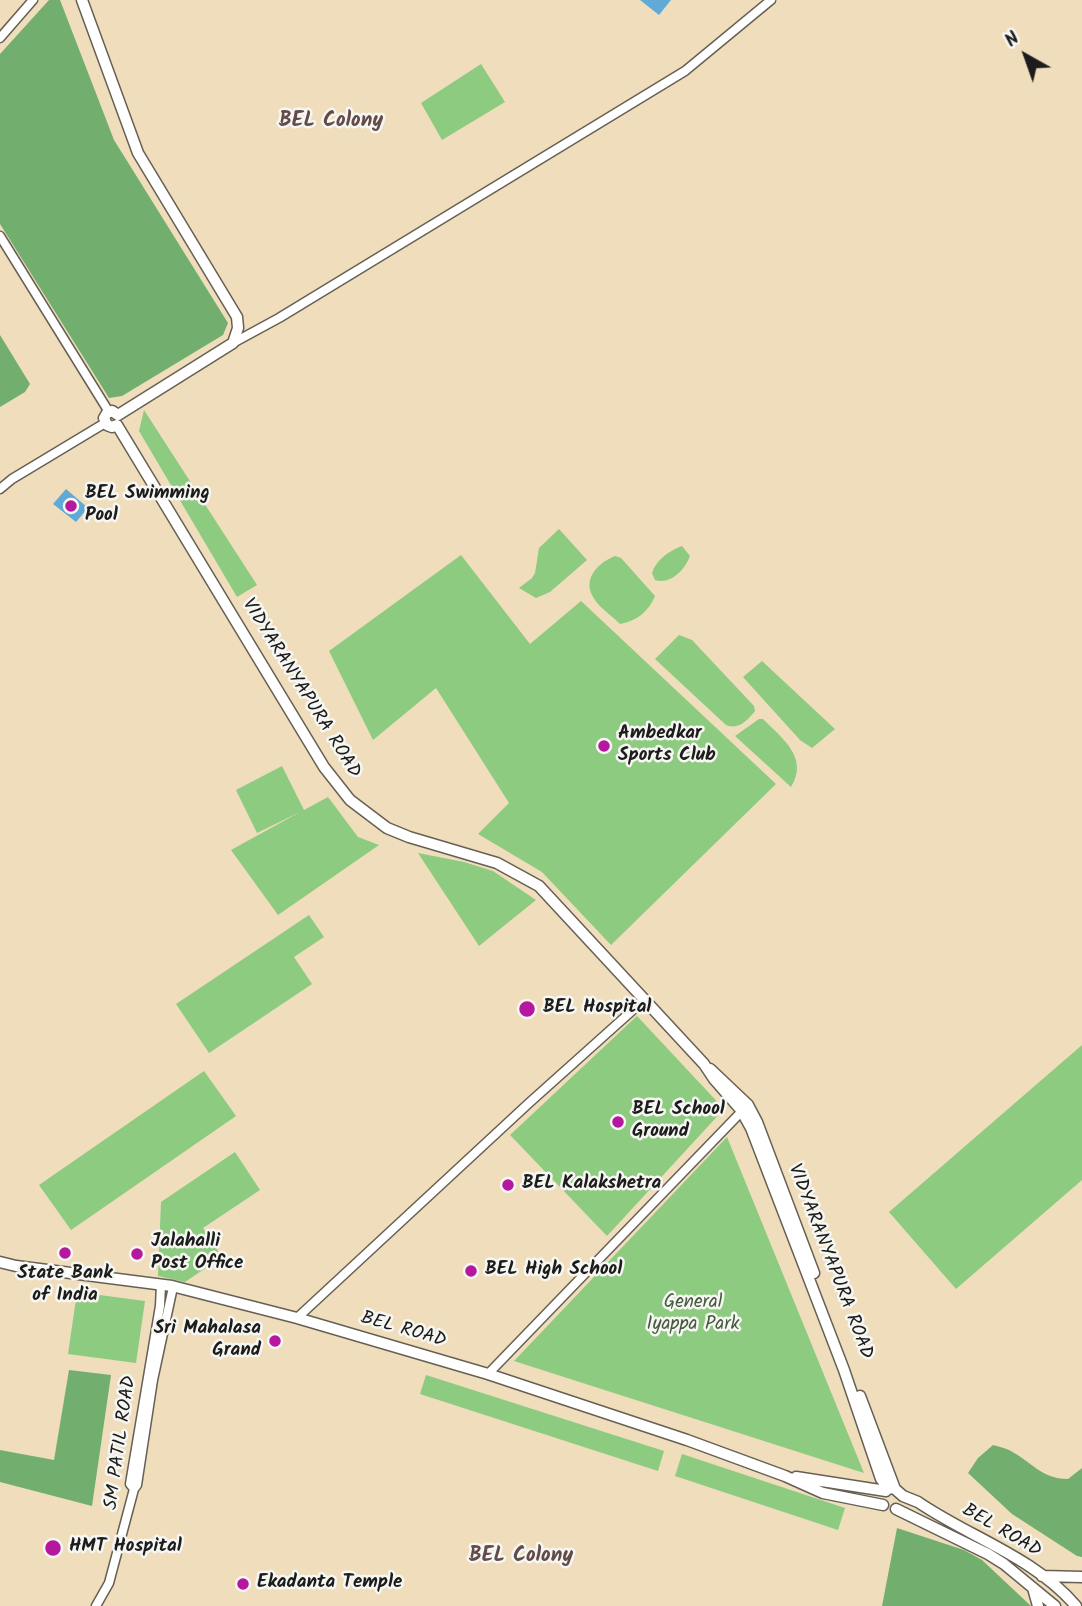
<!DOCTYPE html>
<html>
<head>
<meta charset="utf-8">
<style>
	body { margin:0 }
	#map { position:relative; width:1082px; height:1606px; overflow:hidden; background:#efddbc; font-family:Kalam,sans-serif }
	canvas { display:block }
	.north { position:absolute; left:991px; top:21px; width:70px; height:70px; -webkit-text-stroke:5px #f6f6f2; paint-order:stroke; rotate:320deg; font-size:19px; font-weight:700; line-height:28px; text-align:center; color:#1c1c1c }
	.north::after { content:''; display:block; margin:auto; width:24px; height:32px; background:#1c1c1c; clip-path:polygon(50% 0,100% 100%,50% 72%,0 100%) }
</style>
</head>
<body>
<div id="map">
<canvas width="1082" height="1606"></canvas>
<div class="north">N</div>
</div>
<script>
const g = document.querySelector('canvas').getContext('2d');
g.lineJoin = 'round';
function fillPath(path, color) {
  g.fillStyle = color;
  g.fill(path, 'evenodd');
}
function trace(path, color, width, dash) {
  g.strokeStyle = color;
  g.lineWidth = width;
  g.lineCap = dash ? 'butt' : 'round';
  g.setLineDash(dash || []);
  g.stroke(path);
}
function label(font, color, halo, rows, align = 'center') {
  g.font = font + ' Kalam,sans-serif';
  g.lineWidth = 5;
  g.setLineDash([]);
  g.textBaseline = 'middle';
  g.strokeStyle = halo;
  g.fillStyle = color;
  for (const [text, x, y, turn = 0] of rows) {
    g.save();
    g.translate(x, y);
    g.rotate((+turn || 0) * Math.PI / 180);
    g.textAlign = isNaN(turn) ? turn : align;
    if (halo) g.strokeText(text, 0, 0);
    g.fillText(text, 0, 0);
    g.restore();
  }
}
fillPath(new Path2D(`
	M481,64L505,102L442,140L421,103Z
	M144,410L257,585L237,597L139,431Z
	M559,529L587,560L550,592L536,598L519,588L532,578L535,573L539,548Z
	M682,546L690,556C685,570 670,585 655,580L652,573C656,560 669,551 682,546Z
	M461,555L530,644L581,601L776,784L611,945L542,872L478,834L509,803L436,688L373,740L329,651Z
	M615,556L621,558L655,596C648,612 637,621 620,624C611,615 597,606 592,595C583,577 600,562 615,556Z
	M679,635L692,640L754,706L755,711C747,721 738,730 726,725L655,659Z
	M762,661L835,729L812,748L800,740L743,677Z
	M759,719H763C783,739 809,758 791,787L735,736Z
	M282,766L304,810L328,797L358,837L379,845L278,915L231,850L300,812L257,833L236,790Z
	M418,853L464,862L493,871L536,900L479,946Z
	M309,915L324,937L294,957L312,984L209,1053L176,1004Z
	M637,1016L724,1109L607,1236L510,1135Z
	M1082,1045V1180L956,1289L889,1212Z
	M204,1071L236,1116L71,1230L39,1185Z
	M727,1137L864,1473L514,1361Z
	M235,1152L260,1190L203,1228L222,1257L185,1282L158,1276L161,1202Z
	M77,1292L145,1301L136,1363L68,1354Z
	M426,1375L664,1451L658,1471L420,1394Z
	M682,1454L845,1508L838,1530L675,1476Z`), '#8dcb81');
fillPath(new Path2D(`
	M49,0H60L114,140L228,323L223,335L122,396L109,398L0,224V54Z
	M0,335L30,384L25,392L0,407Z
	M69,1370L111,1375L92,1506L0,1482V1450L54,1460Z
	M993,1445C998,1446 1004,1448 1009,1450C1031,1461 1041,1479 1068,1479L1082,1468V1557L1077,1556L1012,1514L968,1473L978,1458Z
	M897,1528L964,1550L982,1560L1031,1606H882Z`), '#72af6f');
fillPath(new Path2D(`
	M640,0H671L659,15Z
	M66,489L88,508L76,522L53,504Z`), '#61aad8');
const minor = new Path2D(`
	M0,38L33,0
	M0,236L109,412
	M233,343L279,318L685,71L771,0
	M0,489L12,479L105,423
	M297,1318L529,1103L644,1000
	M488,1374L746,1107
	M134,1489L137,1485L153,1380L173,1287
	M96,1606L109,1583L134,1489L130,1484L160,1306L161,1285`);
const major = new Path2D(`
	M82,0L138,153L237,317L238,328L233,343L118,415
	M117,425L324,767L350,800L387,828L409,837L497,863L539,886L704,1064L714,1079L741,1110L751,1128L844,1370L881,1479L889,1489
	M117,425L112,427L107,425L104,418L107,413L112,411L118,415
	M710,1069L748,1105L757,1122L814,1273
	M0,1262L16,1266L172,1286L297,1318L488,1374L687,1440L785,1476L823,1493L883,1505
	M860,1396L895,1489L903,1496L918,1502C969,1537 1034,1557 1076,1606
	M796,1477L886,1491
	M896,1509L988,1554L1004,1564L1055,1606
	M1042,1576L1082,1577
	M1033,1588L1038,1606`);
trace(minor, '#666054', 11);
trace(major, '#666054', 13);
trace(minor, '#fff', 8);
trace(major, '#fff', 10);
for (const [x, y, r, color] of [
	[71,506,7,"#b5179e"],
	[604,746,7,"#b5179e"],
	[527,1009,9,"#b5179e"],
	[618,1122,7,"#b5179e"],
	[508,1185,7,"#b5179e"],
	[65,1253,7,"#b5179e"],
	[137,1254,7,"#b5179e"],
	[471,1271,7,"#b5179e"],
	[275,1341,7,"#b5179e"],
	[53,1548,9,"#b5179e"],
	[243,1584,7,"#b5179e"]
]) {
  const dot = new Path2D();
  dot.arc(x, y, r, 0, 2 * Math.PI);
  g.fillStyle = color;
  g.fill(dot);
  trace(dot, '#f6f6f2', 2.5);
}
label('bold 19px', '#1c1c1c', '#f6f6f2', [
	["BEL Swimming",85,495],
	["Pool",85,517],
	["Ambedkar",618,735],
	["Sports Club",618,757],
	["BEL Hospital",543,1009],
	["BEL School",632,1111],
	["Ground",632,1133],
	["BEL Kalakshetra",522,1185],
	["Jalahalli",151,1243],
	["Post Office",151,1265],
	["BEL High School",485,1271],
	["State Bank",65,1275,"center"],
	["of India",65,1297,"center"],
	["Sri Mahalasa",261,1330,"right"],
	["Grand",261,1352,"right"],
	["HMT Hospital",69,1548],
	["Ekadanta Temple",257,1584]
], 'left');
label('19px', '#1c1c1c', '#f6f6f2', [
	["VIDYARANYAPURA ROAD",300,689,58],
	["VIDYARANYAPURA ROAD",829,1262,69],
	["BEL ROAD",403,1331,16],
	["SM PATIL ROAD",122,1443,-82],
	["BEL ROAD",1001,1532,30]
]);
label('19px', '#44593f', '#f6f6f2', [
	["General",693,1304],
	["Iyappa Park",693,1326]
]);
label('bold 21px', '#624b49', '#f6f6f2', [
	["BEL Colony",331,122],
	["BEL Colony",521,1557]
]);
</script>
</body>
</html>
